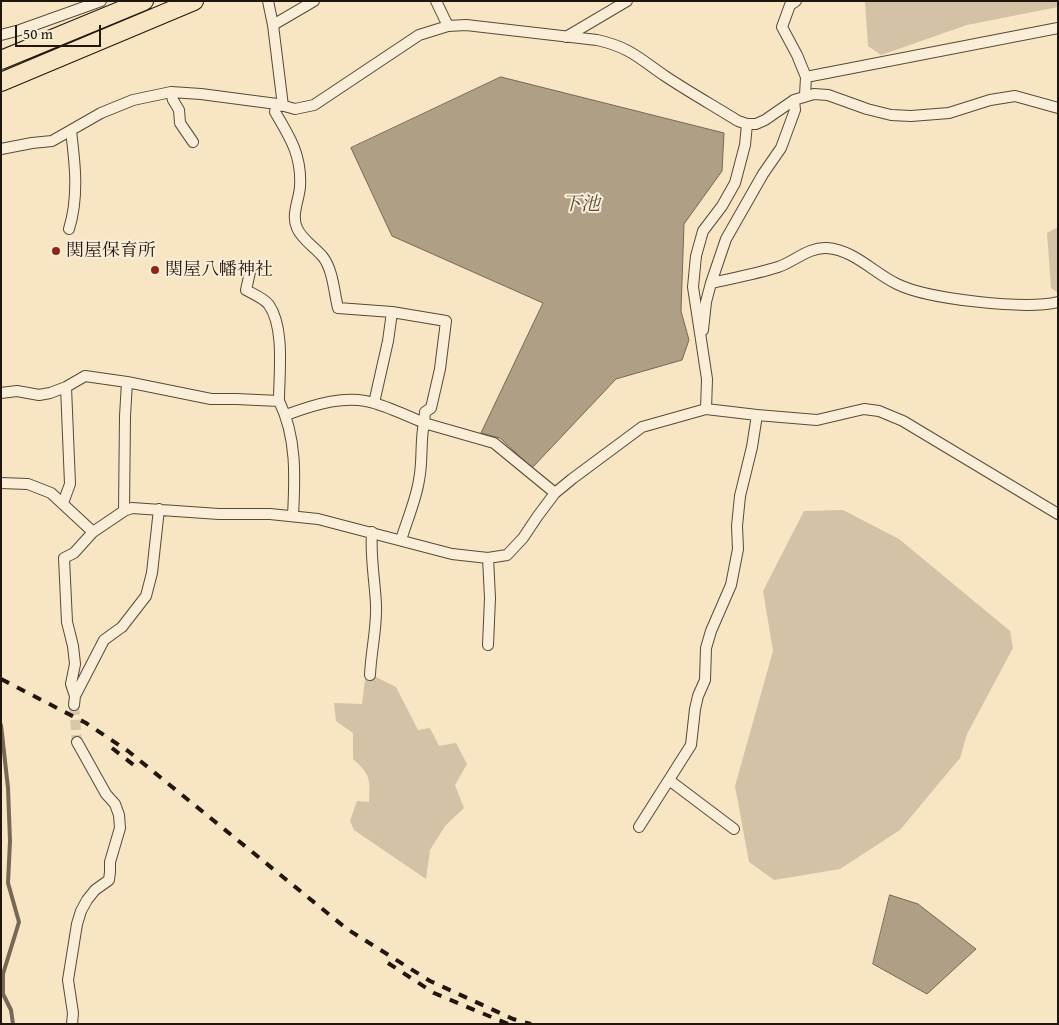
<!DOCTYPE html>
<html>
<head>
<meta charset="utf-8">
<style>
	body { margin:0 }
	#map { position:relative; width:1059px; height:1025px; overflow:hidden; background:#f7e5c4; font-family:"Gentium Book Plus",serif }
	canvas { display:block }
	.frame { position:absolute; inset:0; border:2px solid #21160b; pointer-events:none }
	.scale { position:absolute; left:15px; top:25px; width:86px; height:22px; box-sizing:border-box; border:2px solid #21160b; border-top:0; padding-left:6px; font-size:15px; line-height:18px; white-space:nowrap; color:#21160b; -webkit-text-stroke:4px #faeed9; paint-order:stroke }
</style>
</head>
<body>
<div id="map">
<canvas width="1059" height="1025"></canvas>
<div class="frame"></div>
<div class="scale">50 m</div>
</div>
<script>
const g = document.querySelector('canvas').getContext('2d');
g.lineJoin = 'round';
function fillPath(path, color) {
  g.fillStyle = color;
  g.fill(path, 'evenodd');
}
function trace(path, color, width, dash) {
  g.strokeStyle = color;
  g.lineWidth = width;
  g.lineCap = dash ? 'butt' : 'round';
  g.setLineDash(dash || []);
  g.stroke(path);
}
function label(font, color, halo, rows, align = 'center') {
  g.font = font + ' "Gentium Book Plus","Noto Serif JP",serif';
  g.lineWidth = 4;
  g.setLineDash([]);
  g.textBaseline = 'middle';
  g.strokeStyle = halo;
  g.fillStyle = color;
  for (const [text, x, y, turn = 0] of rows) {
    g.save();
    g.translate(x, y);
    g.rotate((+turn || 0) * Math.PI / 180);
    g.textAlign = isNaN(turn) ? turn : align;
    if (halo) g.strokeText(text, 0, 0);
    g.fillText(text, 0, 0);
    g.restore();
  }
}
fillPath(new Path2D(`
	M865,1H1058V7L967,25L881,55L868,46Z
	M1058,227V293L1051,288L1047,233Z
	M843,510L899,539L1010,631L1013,648L967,734L960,758L900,830L840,869L774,880L749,862L735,786L773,651L763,591L804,511Z
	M366,672L396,687L418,730L430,728L439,746L456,743L467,764L455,785L464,808L445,826L430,850L426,879L354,830L350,821L357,801L369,802C370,779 371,775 353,759V733L336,721L334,703L362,704Z`), '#d3c2a5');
const water = new Path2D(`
	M501,77L724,133L722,171L684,224L681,311L689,340L682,360L616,379L532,468L500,438L481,433L543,303L392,236L351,148Z
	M890,895L918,904L976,949L927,994L873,964Z`);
fillPath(water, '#ae9f85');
trace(water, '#766854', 1);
trace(new Path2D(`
	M1,725L8,788L10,841L8,883L19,922L3,974V994L11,1010L13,1024`), '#766854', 4);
trace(new Path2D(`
	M74,705L77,742`), '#d7c6a8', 10, [10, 5]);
const street = new Path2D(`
	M268,1L273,25L283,106
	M436,1L448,26
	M796,1L790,5L782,27L797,55L806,77L805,95
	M273,25L314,1
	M1,35L20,30L101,1
	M566,37L627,1
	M806,77L1058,28
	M171,92L173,100L179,110L180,123L193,142
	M277,104L275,112C290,137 302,156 300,187C299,200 291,215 297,228C302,240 315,247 323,257C333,270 334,292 338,308L392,312L446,321L440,369L431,408L425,412L424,423L494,443L555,493
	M1,149L32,143L52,141L101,113L133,100L171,92L201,94L277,104L295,109L314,105L419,35L448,26L466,25L597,40C629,47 639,58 665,76C689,92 714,106 738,121L747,124H756L765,120L794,100L814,94L828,95L867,109L891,115L911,116L949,113L990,100L1015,96L1058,108
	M69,229C79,197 75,163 71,131
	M250,272L246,290C253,294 264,298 269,305C285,328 279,374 279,401
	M711,283C733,278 756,274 778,267C794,262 808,247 827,248C854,250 874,273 897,284C927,299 1025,310 1058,302
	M703,330L706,302L711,283L726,239L763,174L781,148L795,110L794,100
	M1,393L17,391L39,395L50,393L66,387
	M374,403L388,341L392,312
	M706,409L707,379L693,287L696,256L703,231L722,206L735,183L745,145L747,124
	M286,415C313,405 348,393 377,404C393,409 408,416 424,423C420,442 423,461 419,480C416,500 407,520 401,540
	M1,483L28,484L51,493L93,532L124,511L132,508L219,514H270L318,519L452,554L488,558L507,555L523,538L537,517L555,493L572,479L642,427L706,409L757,415L817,420L864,409L879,411L903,421L1058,514
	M63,503L70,484L66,387L85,376L127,382
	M124,511L125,416L127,382L211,399H236L279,401C297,437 295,478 293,516
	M488,645L490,598L488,558
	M370,675C371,651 377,628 376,605C375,581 370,556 372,532
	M75,696L71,684L75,664L73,646L67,622L64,558L74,553L93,532
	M74,705L75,696L104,640L122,627L146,596L152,573L159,509
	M669,780L734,829
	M639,827L691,745L695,709L698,696L705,680L706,648L711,631L731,585L738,549L737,526L740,496L752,447L757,415
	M72,1024L73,1013L68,980L77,924L81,911L87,900L95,890L109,880L110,872V862L120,828L119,815L115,804L106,794L77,742`);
const highway = new Path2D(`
	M1,60L144,1
	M1,82L194,1`);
trace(street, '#564a39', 12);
trace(highway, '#21160b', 20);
trace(street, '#faeed9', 10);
trace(highway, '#f7e5c4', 18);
trace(new Path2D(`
	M1,679L86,723L128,751L347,929L430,981L513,1019L531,1024
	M112,748L140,770
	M388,963L434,993L508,1024`), '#21160b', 4, [9, 9]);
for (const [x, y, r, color] of [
	[56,251,5,"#8f2418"],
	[155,270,5,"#8f2418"]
]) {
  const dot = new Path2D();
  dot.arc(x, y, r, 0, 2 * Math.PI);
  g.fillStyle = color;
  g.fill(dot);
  trace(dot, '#faeed9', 2);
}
label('18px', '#21160b', '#faeed9', [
	["関屋保育所",66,251],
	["関屋八幡神社",165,270]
], 'left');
label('italic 19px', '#594d3c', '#faeed9', [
	["下池",581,205]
]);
</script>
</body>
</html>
